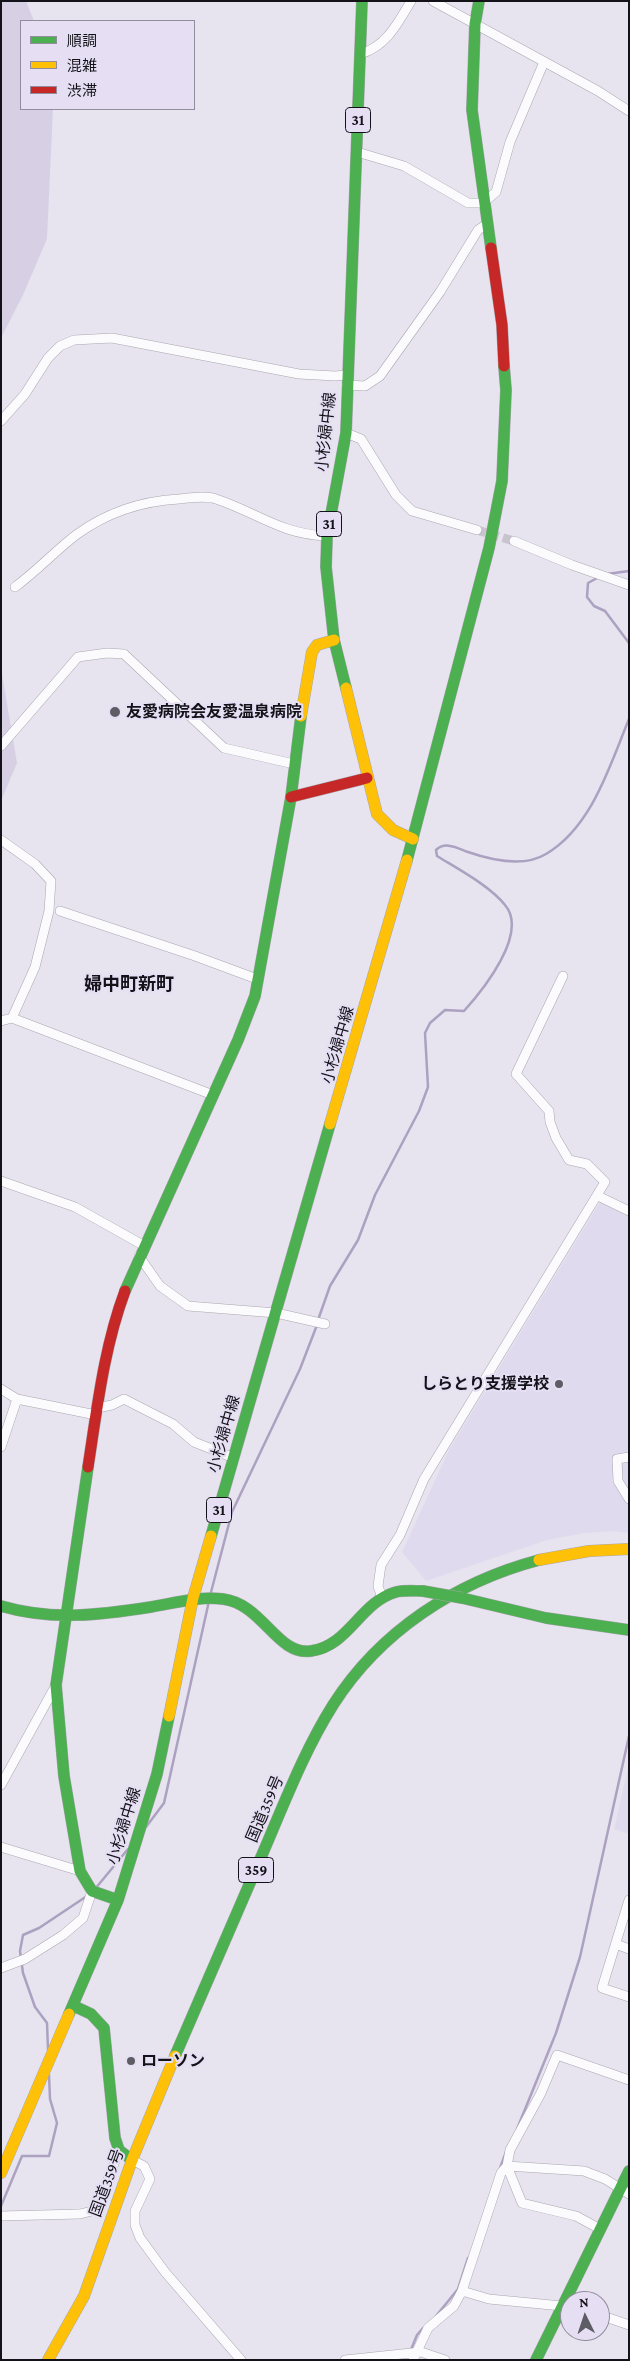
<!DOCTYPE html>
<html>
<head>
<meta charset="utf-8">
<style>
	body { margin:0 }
	#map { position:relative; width:630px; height:2361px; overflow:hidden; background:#e7e4ef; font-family:"Crimson Pro","Noto Sans JP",serif }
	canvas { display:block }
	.frame { position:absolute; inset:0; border:2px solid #141219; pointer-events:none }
	.legend { position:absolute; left:20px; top:20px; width:175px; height:90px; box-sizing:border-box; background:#e6dff4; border:1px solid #928d9c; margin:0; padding:6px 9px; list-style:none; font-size:15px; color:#141219 }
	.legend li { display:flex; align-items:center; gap:10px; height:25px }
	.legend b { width:25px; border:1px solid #928d9c }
	.north { position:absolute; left:560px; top:2291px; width:50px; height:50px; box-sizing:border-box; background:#e6dff4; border:1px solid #928d9c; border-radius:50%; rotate:356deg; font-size:14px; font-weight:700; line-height:20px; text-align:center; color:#141219 }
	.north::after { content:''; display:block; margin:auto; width:18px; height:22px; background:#5e5c64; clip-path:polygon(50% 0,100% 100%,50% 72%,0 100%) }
</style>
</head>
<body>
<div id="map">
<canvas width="630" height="2361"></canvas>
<div class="frame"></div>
<ul class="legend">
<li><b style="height:6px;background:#4caf50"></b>順調</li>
<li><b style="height:6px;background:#ffc107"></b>混雑</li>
<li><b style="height:6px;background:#c62828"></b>渋滞</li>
</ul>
<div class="north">N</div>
</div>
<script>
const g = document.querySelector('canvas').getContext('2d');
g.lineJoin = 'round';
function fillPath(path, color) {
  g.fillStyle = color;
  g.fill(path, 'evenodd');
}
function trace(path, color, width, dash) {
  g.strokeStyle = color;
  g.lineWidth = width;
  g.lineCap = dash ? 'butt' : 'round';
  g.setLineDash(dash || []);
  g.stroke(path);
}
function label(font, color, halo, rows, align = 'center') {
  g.font = font + ' "Crimson Pro","Noto Sans JP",serif';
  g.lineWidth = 4;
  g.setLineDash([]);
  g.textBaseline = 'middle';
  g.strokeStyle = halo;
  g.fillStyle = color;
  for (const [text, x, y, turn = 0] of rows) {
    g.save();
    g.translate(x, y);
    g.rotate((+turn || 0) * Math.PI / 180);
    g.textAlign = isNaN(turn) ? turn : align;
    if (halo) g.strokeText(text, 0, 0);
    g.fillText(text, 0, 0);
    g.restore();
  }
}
fillPath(new Path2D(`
	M600,1202L629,1217V1533L613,1531L585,1533L547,1540L426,1581L402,1552L449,1450Z
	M629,1764V1834L614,1829Z`), '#e0daee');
fillPath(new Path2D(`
	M1,1H26L34,21H21V109H53L47,239L23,295L1,338Z
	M1,668L17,763L1,801Z`), '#d7d0e5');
trace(new Path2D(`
	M607,574L629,571
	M599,577L588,583L587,597L594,606L605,611L629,643
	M318,1320L330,1286L358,1240L375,1195L419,1111L428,1087L425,1033L430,1023L445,1010L464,1011C483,990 529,933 505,905C490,886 458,869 437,856L436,850C445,841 457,848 468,852C491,860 523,868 546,854C592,827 610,765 629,719
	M210,1596L232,1512L300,1369L317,1325
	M146,1827L164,1803L209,1601
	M95,1889L128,1849
	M48,2050L47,2023L35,2007L23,1973L20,1951L23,1935L39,1928L87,1896
	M517,2129L556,2033L580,1957L629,1736
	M500,2168L506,2152
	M1,2206L22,2156H49L57,2123L50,2099L49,2075
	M436,2316L458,2289L468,2258
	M410,2352L417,2335L423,2328`), '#aca1c1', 2.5);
trace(new Path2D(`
	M477,530L514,541`), '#c7c4cf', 9, [9, 4.5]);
const street = new Path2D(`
	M433,1L598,91L629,111
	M360,54C386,47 398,23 411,1
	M357,152L404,166L468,203H483L496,192L510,142L544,62
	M347,385L365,386L380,376L440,292L478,230L487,224
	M1,421L25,394L48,358L60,346L74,340L112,338L299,374L335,376L347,375
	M346,433L361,439L396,495L412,511L477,530
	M514,541L572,565L629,585
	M15,587C37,571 55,551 76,535C106,513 142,501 179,499C190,498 206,495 216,499C258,513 280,534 327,536
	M1,746L78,657L107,653L124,654L224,748L294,764
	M1,840L35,864L51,881L49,911L35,967L12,1018
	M60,911L195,956L257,979
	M1,1021L12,1018L213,1095
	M1,1181L75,1207L141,1244
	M598,1196L629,1211
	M139,1256L160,1286L188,1306L276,1313L325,1324
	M1,1389L17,1399L1,1447
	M17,1399L96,1415
	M97,1408L112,1405L124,1399L173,1424L194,1442L234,1458
	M629,1457L617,1459L618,1481L629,1499
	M382,1598L378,1586L381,1565L400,1535L424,1479L605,1182L587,1164L569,1160L556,1138L550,1122L549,1111L516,1074L563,976
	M1,1785L56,1685
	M1,1847L80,1871
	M629,1900L602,1988L629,1997
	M616,1944L629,1949
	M1,1968L25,1959L63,1935L83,1918L92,1891
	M629,2080L557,2055L541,2093L510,2150L507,2166L584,2171L605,2179L629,2194
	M132,2160L144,2166L150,2179L135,2211V2225L140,2238L165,2272L241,2360
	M1,2216L80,2214L92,2211L102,2196L119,2150
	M562,2306L489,2299L462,2291L501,2173L507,2166L522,2203L576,2216L600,2229
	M600,2315L629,2325
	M345,2360L421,2352L445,2360
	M413,2360L428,2328L454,2306L462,2291`);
const fast = new Path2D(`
	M479,1L475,24L472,110L491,248
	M346,688L334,640L326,567L327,536L346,433L362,1
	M407,860L489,548L502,481L506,390L504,366
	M125,1291L238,1040L255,996L291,797L301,716
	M88,1467L56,1685L64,1776L80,1871L92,1891L118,1900
	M211,1536L330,1124
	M462,1598L546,1618L629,1630
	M1,1606C52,1621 100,1615 151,1607C175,1603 199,1596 223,1599C263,1604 277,1656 311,1651C349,1646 360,1602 396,1592C405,1590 414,1591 423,1591
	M74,2006L91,2014L104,2028L115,2138L119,2150L132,2160
	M69,2014L118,1900L157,1774L169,1716
	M175,2056C204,1989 233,1922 262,1855C284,1804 304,1751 333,1705C380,1631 456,1582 539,1560
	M536,2360L629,2171`);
const slow = new Path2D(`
	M346,688L377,814L393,830L413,839
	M301,716L312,652L317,645L334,640
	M330,1124L407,860
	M539,1560L589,1551L629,1549
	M169,1716L193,1598L211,1536
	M1,2173L69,2014
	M48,2360L84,2296L132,2160L175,2056`);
const jam = new Path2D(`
	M491,248L502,325L504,366
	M291,797L367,778
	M88,1467C97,1409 104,1347 125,1291`);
trace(street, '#a9a6af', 10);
trace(fast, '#a9a6af', 12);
trace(slow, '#a9a6af', 12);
trace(jam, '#a9a6af', 12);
trace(street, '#fbfbfd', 9);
trace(fast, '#4caf50', 11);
trace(slow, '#ffc107', 11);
trace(jam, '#c62828', 11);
const fastBridge = new Path2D(`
	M423,1591L462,1598`);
trace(fastBridge, '#a9a6af', 12, []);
trace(fastBridge, '#4caf50', 11);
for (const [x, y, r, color] of [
	[115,712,6,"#5e5c64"],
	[559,1384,5,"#5e5c64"],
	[131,2061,5,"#5e5c64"]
]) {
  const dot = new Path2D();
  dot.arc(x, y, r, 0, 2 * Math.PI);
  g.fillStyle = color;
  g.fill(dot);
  trace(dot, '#e6dff4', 2);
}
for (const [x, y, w] of [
	[358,120,25],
	[329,524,25],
	[219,1510,25],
	[256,1870,35]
]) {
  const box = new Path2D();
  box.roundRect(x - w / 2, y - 12.5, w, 25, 4);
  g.fillStyle = '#e6dff4';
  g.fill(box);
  trace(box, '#141219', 1);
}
label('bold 15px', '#141219', null, [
	["31",358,120],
	["31",329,524],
	["31",219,1510],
	["359",256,1870]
]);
label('16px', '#141219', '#e6dff4', [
	["小杉婦中線",326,432,-84],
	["小杉婦中線",338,1045,-74],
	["小杉婦中線",224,1434,-74],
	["国道359号",265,1809,-67],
	["小杉婦中線",124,1826,-73],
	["国道359号",107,2183,-70]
]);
label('bold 16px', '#141219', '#e6dff4', [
	["友愛病院会友愛温泉病院",126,712],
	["しらとり支援学校",549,1384,"right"],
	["ローソン",141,2061]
], 'left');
label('bold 18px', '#141219', '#e6dff4', [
	["婦中町新町",129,984]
]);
</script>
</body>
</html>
